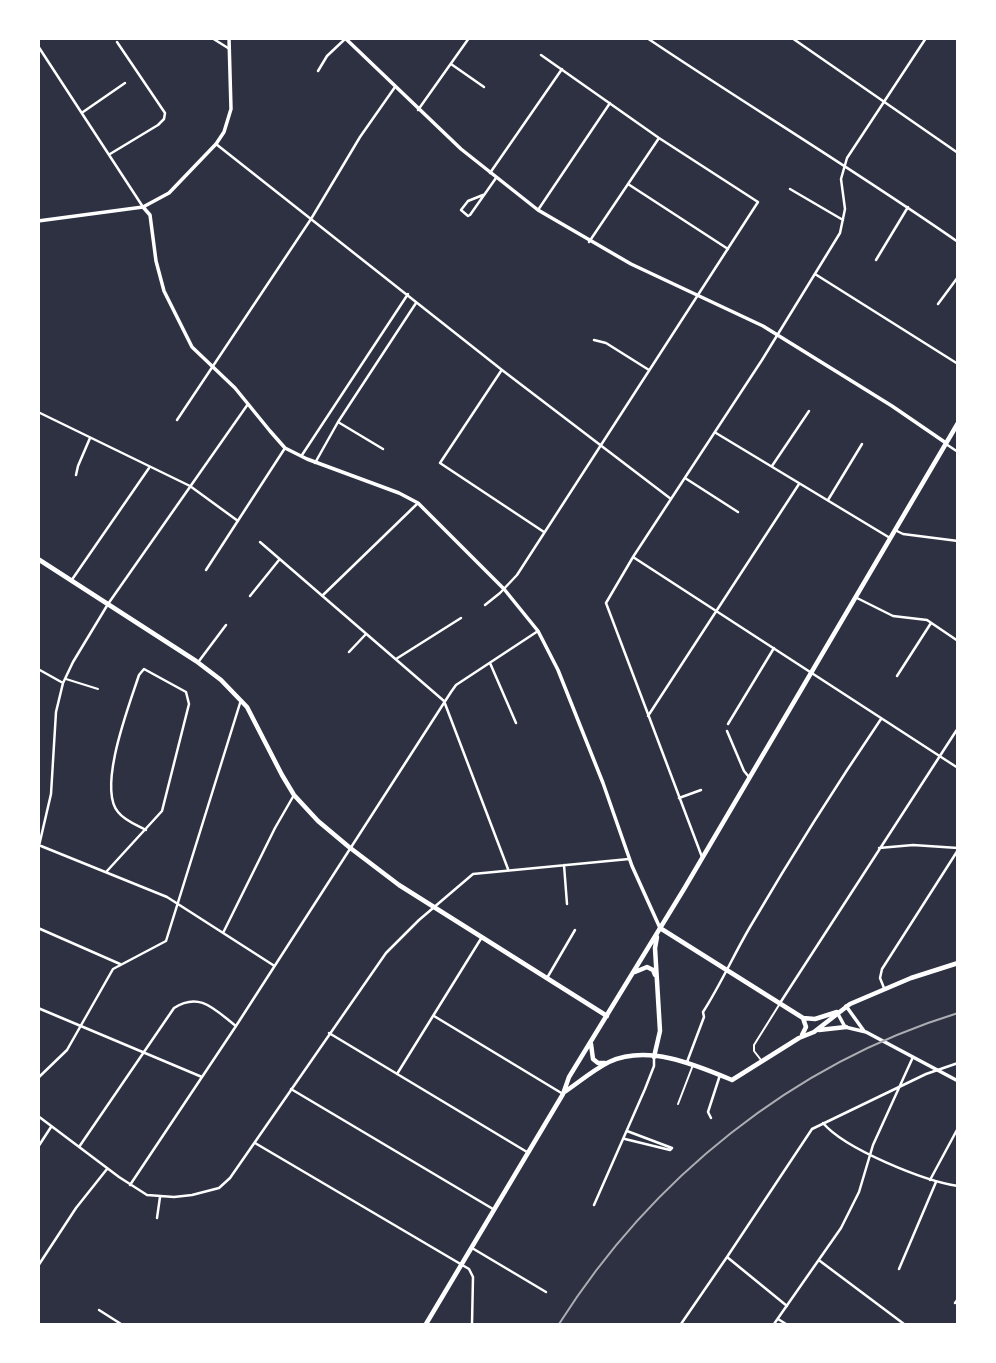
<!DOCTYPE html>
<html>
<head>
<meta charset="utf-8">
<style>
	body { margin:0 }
	#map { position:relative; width:996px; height:1363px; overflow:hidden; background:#2d3142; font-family:Commissioner,sans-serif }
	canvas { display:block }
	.frame { position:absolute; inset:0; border:40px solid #fff; pointer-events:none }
</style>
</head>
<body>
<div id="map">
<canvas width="996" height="1363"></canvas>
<div class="frame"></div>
</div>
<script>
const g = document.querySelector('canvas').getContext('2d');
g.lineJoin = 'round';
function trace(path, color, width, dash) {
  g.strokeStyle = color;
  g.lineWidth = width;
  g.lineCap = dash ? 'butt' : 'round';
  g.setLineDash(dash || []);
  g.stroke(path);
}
trace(new Path2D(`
	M66,679L98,689
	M761,1060L754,1051V1045L779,1005
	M678,1104L693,1065`), '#fff', 2);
trace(new Path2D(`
	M212,38L228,48
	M647,38C750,107 856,171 958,242
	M792,38L958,153
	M38,46L143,207
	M451,64L484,87
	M318,71L327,56L345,39
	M418,110L469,38
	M83,112L125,83
	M216,144L502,370L671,499
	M110,154L158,125L164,119L165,113L117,42
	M490,173L562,69
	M628,184L728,249
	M790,189L843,220
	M483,195L468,201L461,210L468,216L470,215L496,178
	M538,210L610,103
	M589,242L659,138
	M876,260L908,207
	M815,274L958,364
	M938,304L958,277
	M594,340L606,343L649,370
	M501,371L440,463L544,532
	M38,412L190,486L238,521
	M177,420L311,219L360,137L395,87
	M338,422L383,449
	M716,433L890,538
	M946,444L958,452
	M302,455L408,294
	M315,463L338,422L416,303
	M772,466L809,411
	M76,475L78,466L90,438
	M685,478L738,512
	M828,500L862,444
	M895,530L903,534L958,541
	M260,542L444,701L508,869
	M633,557L958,768
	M206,570L285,448
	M71,581L149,468
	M250,596L279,560
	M322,596L417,504
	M857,598L893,616L927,620L958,641
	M485,605L500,593L517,575L758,202L659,138L541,55
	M349,652L366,634
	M396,659L461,618
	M199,661L226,625
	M490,663L516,723
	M38,669L63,683
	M897,676L931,623
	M648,716L799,484
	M728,724L774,648
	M727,731L744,771L749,777
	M679,798L701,790
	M41,846L167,897L273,965
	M879,848L913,845L958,848
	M38,850L51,794L56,712L63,683L73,662L108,604L248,404
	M702,857L606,603L633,557L762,360L840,233L845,209L841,179L847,158L926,38
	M564,865L567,904
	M107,871L162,811L189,704L186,692L144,669L139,675C130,703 97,787 118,812C125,821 137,825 146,830
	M38,928L120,964
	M223,933L275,828L294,795
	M547,978L575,930
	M884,988L880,978L882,969L958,850
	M780,1003L958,728
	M38,1008L202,1077
	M434,1016L563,1094
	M329,1033L527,1152
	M687,1062L704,1017L703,1012C721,984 733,956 750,927C791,857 835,787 881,719
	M397,1074L482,937
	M38,1078L67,1050L113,969L166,941L241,700
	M291,1089L493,1209
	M38,1116L119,1177L147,1195L174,1197L192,1195L219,1188L230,1178L386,953L419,920L473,874L629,859
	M711,1118L708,1112L720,1075
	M823,1123C845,1149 924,1181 958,1186
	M627,1131L672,1148
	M625,1139L670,1150L672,1148
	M255,1143L469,1269L473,1277L472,1324
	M38,1147L51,1127
	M79,1147L174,1008C200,991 215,1010 236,1026
	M930,1180L958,1128
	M130,1185L236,1026L451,692L456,685L538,631
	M594,1205L645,1089L654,1066V1057
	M157,1218L160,1197
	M472,1248L546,1292
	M820,1261L904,1324
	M38,1266L76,1208L107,1169
	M899,1269L936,1182
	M955,1303L958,1299
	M787,1306L727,1257L812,1129L926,1074L958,1063
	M99,1310L121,1324
	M778,1319L786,1324
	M681,1324L727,1257
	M774,1324L841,1228L859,1192L873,1145L913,1057`), '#fff', 2.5);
trace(new Path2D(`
	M345,38L461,149L538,210L631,264L763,326L892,406L946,443
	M143,207L150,215L156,261L164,291L192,347L235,388L270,431L285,448L307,459L399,493L418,503L504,589L538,631L558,670L603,783L632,866L660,928
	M38,221L143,207L169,193L216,144L224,132L231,109L229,38
	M846,1006L864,1031
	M838,1014L845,1027L866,1032L958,1081`), '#fff', 3.5);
trace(new Path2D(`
	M38,559L196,661L221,680L247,707L282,775L294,795L318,821L349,847L399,885L607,1016
	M660,928L803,1018L815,1019L837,1012
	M635,972L647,967L653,970L655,975
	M819,1030L846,1027
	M802,1035L806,1027L803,1018
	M591,1044L593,1059L598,1063H605
	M654,1057L660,1031L655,948L657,937
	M563,1093C578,1083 593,1070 609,1062C648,1044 696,1065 732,1080L799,1038L814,1032L850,1004L911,978L958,963
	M426,1324L563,1094L569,1077L684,889L958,423`), '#fff', 4.5);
trace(new Path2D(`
	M559,1324C651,1179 792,1064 958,1013`), '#abadb3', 2);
</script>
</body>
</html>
